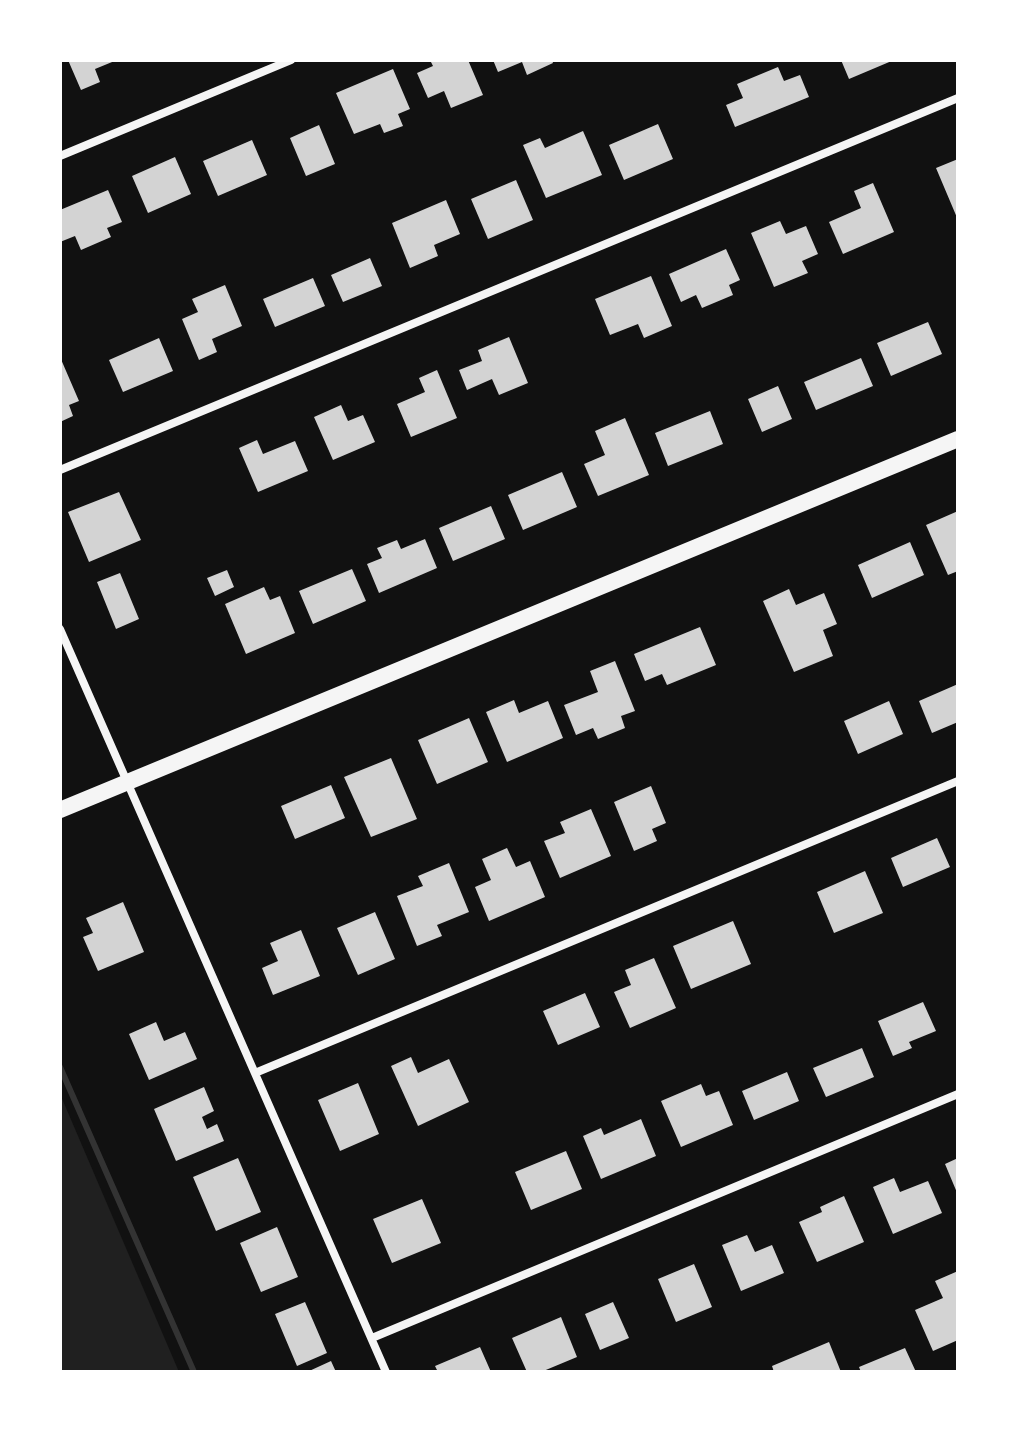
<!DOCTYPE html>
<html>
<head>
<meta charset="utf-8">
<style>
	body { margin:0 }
	#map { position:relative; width:1018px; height:1432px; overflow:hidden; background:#111; font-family:Poppins,sans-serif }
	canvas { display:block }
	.frame { position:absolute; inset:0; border:62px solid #fff; pointer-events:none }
</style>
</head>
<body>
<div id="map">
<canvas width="1018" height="1432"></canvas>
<div class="frame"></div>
</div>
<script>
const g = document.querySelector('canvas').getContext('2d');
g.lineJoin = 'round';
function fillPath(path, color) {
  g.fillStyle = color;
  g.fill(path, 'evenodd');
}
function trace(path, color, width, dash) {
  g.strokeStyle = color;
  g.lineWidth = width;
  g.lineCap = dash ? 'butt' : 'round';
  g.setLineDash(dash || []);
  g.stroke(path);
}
fillPath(new Path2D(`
	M60,1094L179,1372H60Z`), '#202020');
trace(new Path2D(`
	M60,1067L194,1372`), '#333', 6);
fillPath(new Path2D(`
	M68,60H117L95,69L100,82L81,90Z
	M430,60H468L483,95L451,108L444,91L428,98L417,73L433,66Z
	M493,60H552L553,63L527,75L522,62L498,72Z
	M841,60H894L849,79Z
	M778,67L784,81L800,75L809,97L735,127L726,105L743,98L737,84Z
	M393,69L410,109L398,114L403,126L384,133L380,124L354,134L336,93Z
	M658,124L673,159L624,180L609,145Z
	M319,125L335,164L306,176L290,138Z
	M583,131L602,175L546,198L523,145L540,138L545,148Z
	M252,140L267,175L218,196L203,161Z
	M175,157L191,194L148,213L132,176Z
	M958,159V220L936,168Z
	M516,180L533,220L488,239L471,199Z
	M873,183L894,232L843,254L829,222L861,208L854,191Z
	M108,190L122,222L107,228L111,237L81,250L75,236L60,242V210Z
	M446,200L460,234L434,245L438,256L410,268L392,223Z
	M780,221L786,234L806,226L818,254L802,261L808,273L774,287L751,233Z
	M726,249L740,280L729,285L733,295L702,308L696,295L681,302L669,274Z
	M370,258L382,286L343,302L331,275Z
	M651,276L672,326L644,338L638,324L610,335L595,299Z
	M313,278L325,306L275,327L263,299Z
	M225,285L242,326L212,339L217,352L199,360L182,319L198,312L192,299Z
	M928,322L942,354L891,376L877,343Z
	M509,337L528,383L499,395L492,379L467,390L459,370L482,361L478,350Z
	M159,338L173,371L123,392L109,360Z
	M60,357L79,401L69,405L73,416L60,422Z
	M861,358L873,386L816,410L804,382Z
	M437,370L457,418L411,437L397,404L425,392L419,378Z
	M778,386L792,419L762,432L748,399Z
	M341,405L348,421L363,415L375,442L333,460L314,417Z
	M710,411L723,444L668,466L655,433Z
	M625,418L649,475L598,496L584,464L605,455L595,431Z
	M257,440L263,454L295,441L308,471L258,492L239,448Z
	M562,472L577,507L523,530L508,495Z
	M119,492L141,540L89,562L68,512Z
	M491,506L505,539L453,561L439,528Z
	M958,511V571L948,575L926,525Z
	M425,539L437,568L379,593L367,564L382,558L377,548L397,540L401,549Z
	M910,542L924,575L872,598L858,565Z
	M352,569L366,601L313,624L299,591Z
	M227,570L234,587L215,596L207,578Z
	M120,573L139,619L116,629L97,582Z
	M264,587L270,600L280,596L295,633L246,654L225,604Z
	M789,589L796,605L824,593L837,624L823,630L833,656L794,672L763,601Z
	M700,627L716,665L667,685L662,674L645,681L634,654Z
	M615,661L635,711L621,716L625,728L598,739L593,728L576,735L564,705L598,692L590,671Z
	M958,684V722L932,733L919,701Z
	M514,700L519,713L548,701L563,738L507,762L486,712Z
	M889,701L903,734L858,754L844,721Z
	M469,718L488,762L437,784L418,740Z
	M391,758L417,819L371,837L344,777Z
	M331,785L345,818L295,839L281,806Z
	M651,786L666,823L652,829L657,841L634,851L614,802Z
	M591,809L611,856L560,878L544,841L565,833L560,822Z
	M937,838L950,867L903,887L891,858Z
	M507,848L516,867L530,861L545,897L489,921L475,887L491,880L482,859Z
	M449,863L469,912L437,925L442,936L417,946L397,896L423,886L418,876Z
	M865,871L883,913L834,933L817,892Z
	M123,902L144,952L98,971L83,937L93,933L86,918Z
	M375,912L395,959L358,975L337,928Z
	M733,921L751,964L691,989L673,946Z
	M301,930L320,976L273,995L262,968L278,961L270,943Z
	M654,958L676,1008L630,1028L614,992L631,985L625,970Z
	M585,993L600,1027L558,1045L543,1011Z
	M923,1002L936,1031L909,1042L912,1048L893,1056L878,1021Z
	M156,1022L164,1041L185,1032L197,1059L149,1080L129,1034Z
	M862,1048L874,1077L826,1097L813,1068Z
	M411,1057L418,1073L449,1059L469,1102L418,1126L391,1066Z
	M787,1072L799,1101L754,1120L742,1091Z
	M358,1083L379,1134L340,1151L318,1100Z
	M701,1084L706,1096L719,1091L733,1125L681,1147L661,1101Z
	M204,1087L214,1111L202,1117L207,1129L217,1124L224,1141L176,1161L154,1109Z
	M641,1119L656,1156L601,1179L583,1136L601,1128L604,1135Z
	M566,1151L582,1189L531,1210L515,1172Z
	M238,1158L261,1212L216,1231L193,1177Z
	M958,1158V1195L945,1164Z
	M894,1178L900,1192L928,1181L942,1213L893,1234L873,1187Z
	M844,1196L864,1242L817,1262L799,1222L822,1212L820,1207Z
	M422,1199L441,1243L392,1263L373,1219Z
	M277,1227L298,1277L261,1292L240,1243Z
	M747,1235L755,1252L772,1245L784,1273L741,1291L722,1245Z
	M694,1264L712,1307L676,1322L658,1279Z
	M958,1271V1340L933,1351L915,1310L943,1298L935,1281Z
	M305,1302L327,1353L297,1366L275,1314Z
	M613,1302L629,1338L600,1350L585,1314Z
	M561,1317L577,1357L541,1372H527L512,1338Z
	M829,1342L841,1372H774L772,1366Z
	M480,1347L491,1372H438L435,1366Z
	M905,1348L916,1372H861L859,1367Z
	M331,1361L336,1372H307Z`), '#d3d3d3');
trace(new Path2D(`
	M60,156L291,60
	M60,470L958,98
	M60,629L386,1372
	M255,1073L958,781
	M372,1338L958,1094`), '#f5f5f5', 8);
trace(new Path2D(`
	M60,810L958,439`), '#f5f5f5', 16);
</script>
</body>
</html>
